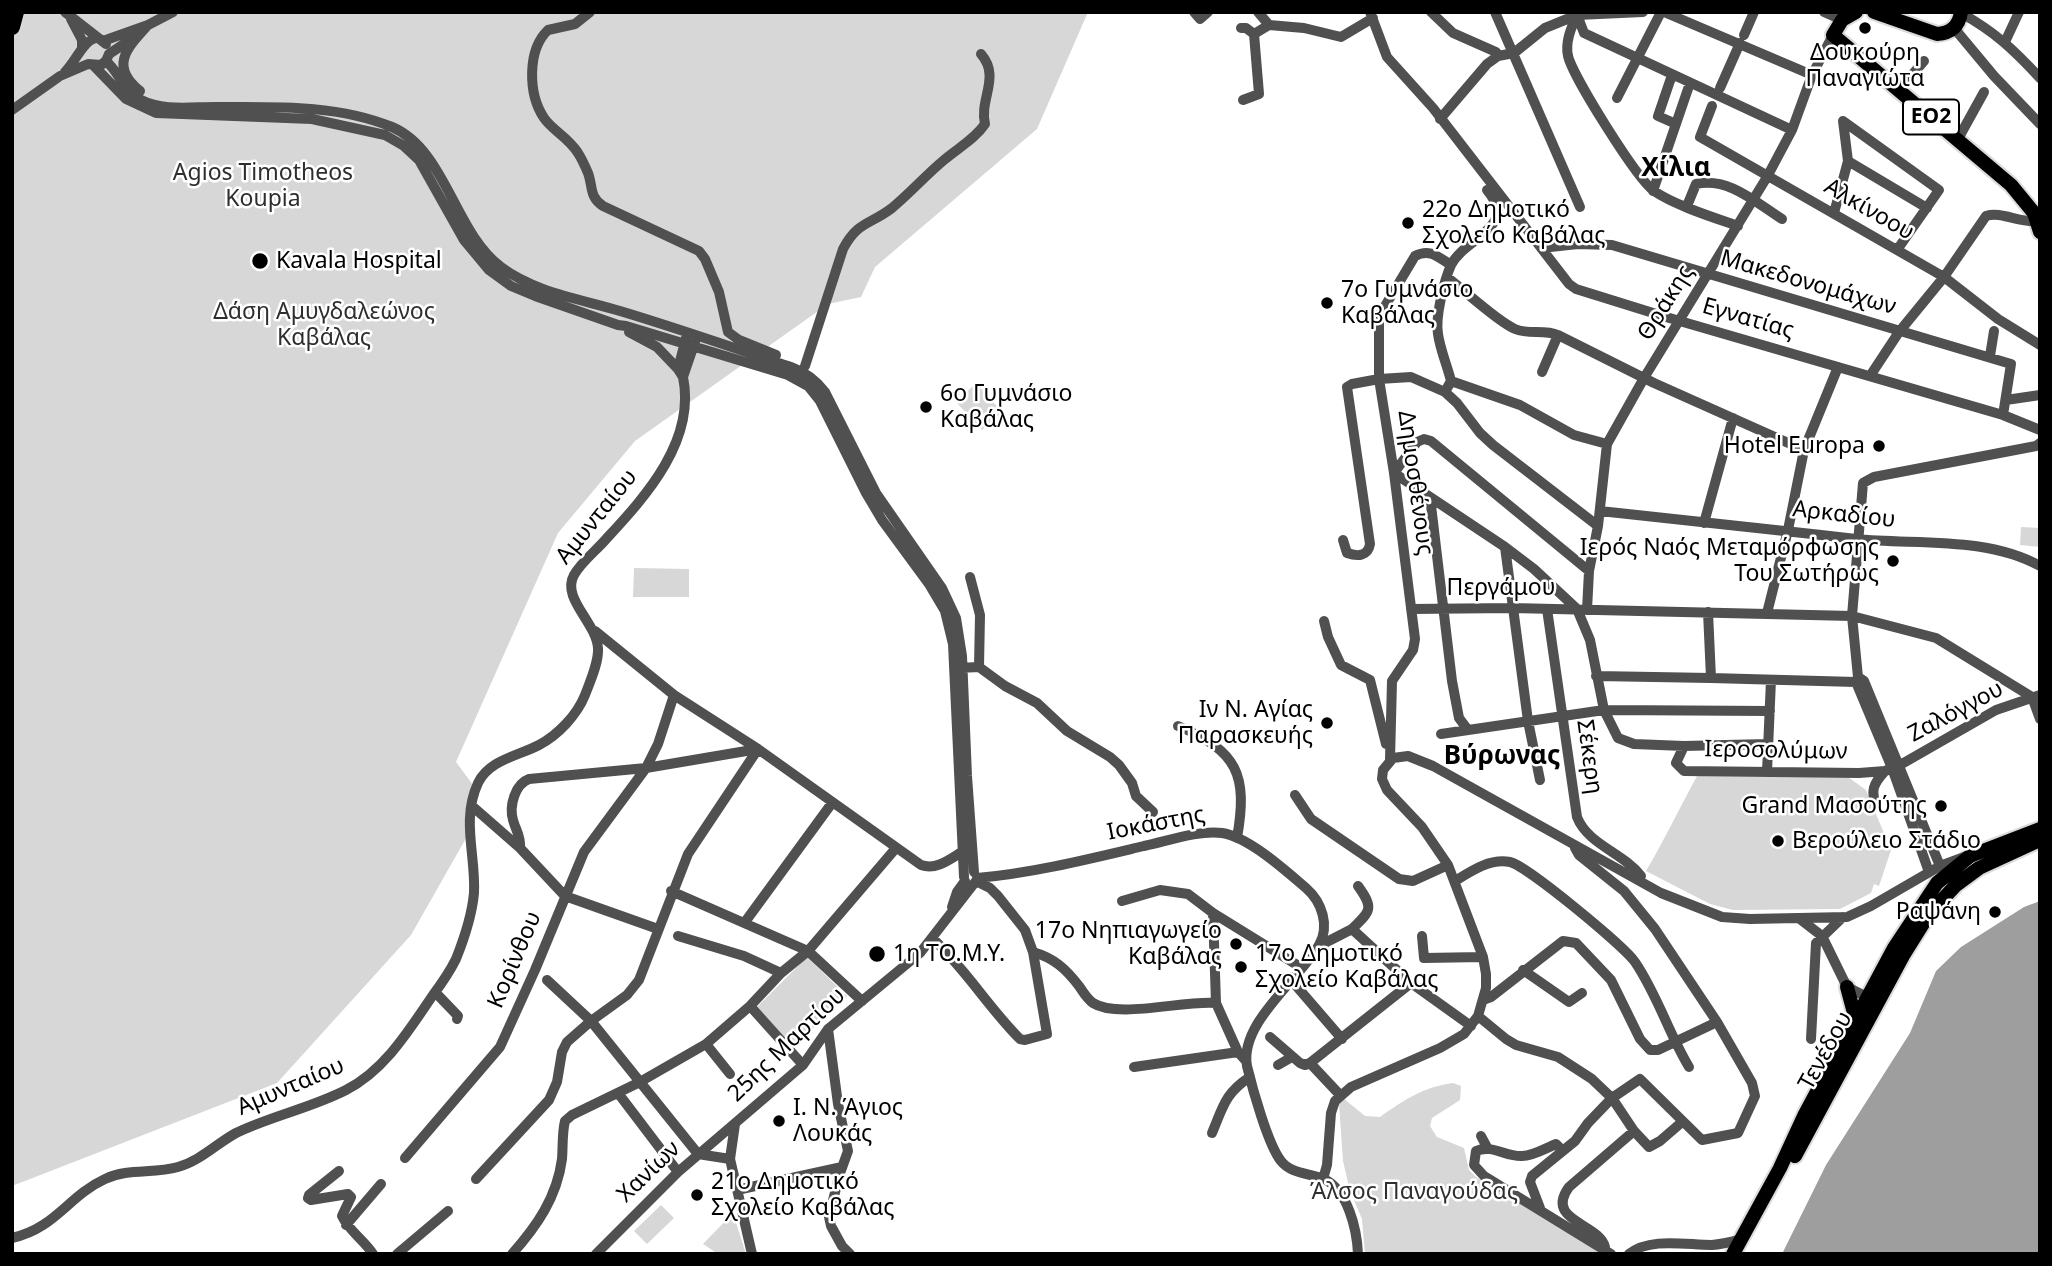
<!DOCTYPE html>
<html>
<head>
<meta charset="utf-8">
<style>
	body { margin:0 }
	#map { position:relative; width:2052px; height:1266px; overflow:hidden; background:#fff; font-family:"Noto Sans",sans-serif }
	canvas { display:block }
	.frame { position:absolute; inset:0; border:14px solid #000; pointer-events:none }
</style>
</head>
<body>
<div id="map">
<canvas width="2052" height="1266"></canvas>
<div class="frame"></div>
</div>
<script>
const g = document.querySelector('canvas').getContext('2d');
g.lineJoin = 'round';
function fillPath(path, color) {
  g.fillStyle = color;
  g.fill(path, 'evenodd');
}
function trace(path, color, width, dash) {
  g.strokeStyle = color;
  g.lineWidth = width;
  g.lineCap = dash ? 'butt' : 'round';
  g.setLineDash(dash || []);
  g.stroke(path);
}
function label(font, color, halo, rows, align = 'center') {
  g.font = font + ' "Noto Sans",sans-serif';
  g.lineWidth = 5;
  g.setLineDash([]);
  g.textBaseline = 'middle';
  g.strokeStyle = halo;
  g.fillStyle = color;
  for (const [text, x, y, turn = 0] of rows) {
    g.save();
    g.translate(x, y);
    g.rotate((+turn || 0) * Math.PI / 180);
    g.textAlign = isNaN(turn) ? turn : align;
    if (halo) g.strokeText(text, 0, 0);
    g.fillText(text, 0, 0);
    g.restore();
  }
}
fillPath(new Path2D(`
	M12,12H1088L1037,129L875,267L861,297L828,304L635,441L558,533L456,762L476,789L469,833L411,935L277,1083L12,1186Z
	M976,383L1002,412L982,430L956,402Z
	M2021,527L2040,528V547L2020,545Z
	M634,568L689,569V597H633Z
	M1697,776L1848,777L1866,790L1891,850L1879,886L1874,884L1871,893L1840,909L1733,910L1710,904L1646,871C1665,839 1680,807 1697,776Z
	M807,957L847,996L792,1048L756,1008Z
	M1453,1083L1461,1086L1460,1100L1432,1118L1430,1126L1437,1137L1464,1148L1469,1170L1477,1178L1509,1195L1602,1254H1365L1362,1219L1350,1191L1343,1161L1339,1104L1343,1098L1365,1116L1380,1117C1404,1100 1423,1087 1453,1083Z
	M661,1205L674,1218L647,1244L634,1231Z
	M733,1213L746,1254H718L703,1244Z`), '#d7d7d7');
fillPath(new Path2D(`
	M2040,901V1254H1782L1826,1165L1910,1033L1936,971L1961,947L2024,907Z`), '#9e9e9e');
const major = new Path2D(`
	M1856,12L1842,20L1833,35L2011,185L2034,213L2040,232
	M1874,12L1937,34C1951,33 1959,26 1961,12
	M1847,987L1854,1013L1853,1023
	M1795,1156L1904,954L1929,914L1956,885L1979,868L2040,840
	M1733,1254L1780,1168L1805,1114L1894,948L1937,883L1970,856L2040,829`);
const highway = new Path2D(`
	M12,27L16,12`);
trace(major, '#dbdbdb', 18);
trace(highway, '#dbdbdb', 19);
trace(new Path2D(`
	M65,12L106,44
	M590,12L575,24L548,30C527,50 528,94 544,118C553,131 568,137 578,153C582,159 585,166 588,173C593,186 589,197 603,206L699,251L705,259L719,292L728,332L739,340L776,355
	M1194,12L1200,19L1208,12
	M1370,12L1387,57L1433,108L1569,284L1576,289L1666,317L2003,415L2040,430
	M1431,12L1453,33L1496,52L1498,56
	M1495,12L1580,207
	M1576,12L1584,33L1792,130
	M1664,12L1812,75
	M1824,12L1842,20
	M1961,13C1995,32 2013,49 2040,78
	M1577,15C1571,28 1565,42 1568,56C1573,77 1637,179 1654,191C1674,205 1715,218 1738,226
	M71,19L82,40V48
	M1269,25L1304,28L1341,37L1373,18
	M1241,28H1246L1254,34L1259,94L1243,100
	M1954,28L1994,76L2040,124
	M1254,34L1269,25L1258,12
	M1744,35L1754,12
	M103,41L148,25L173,12
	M2005,42L2019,12
	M106,61C120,73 122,90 141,100C162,111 190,107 214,107C273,107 336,104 392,127C446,150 454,232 501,267C534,292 580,299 620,311C677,328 734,348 791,367C805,372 816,380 825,392L876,493L942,588L956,618L962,656L967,776L974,872
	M94,66L126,99L156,113L312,119L385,135L404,146L419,160L464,240L489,270L511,286L535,296L618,325L626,326L788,375L808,386L820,401L866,493L882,520L929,584L945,611L953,644L964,877
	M65,72C76,61 83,41 96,38
	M1672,75L1658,116L1676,124
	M1720,88L1740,43
	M1899,90L1924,61
	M140,91C109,66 127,48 148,25
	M1617,98L1661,12
	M1712,106L1700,137L1944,277L1998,319L2040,345
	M12,110L60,76L88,64L101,65L106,61L109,54L139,34
	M1440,119L1487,64L1498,56L1514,53L1545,28L1577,15L1643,12
	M1843,121L1939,190L1897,250
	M1958,139L1984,92
	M1848,161L1927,208
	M1653,191L1690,83
	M1687,206L1696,184C1729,177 1755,202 1782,219
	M1834,213L1848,161L1843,121
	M1541,248L1578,244L1612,245L2011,364L2003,415
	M1448,278C1464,290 1498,322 1515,329C1529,335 1544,329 1558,335L1654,383L1804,450
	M629,332L657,347L678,369
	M686,338L678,369L683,377L695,342
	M1990,356L1994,331
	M805,366L843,249C858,221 870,225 892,208C910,193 926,175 944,160C958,148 975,139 985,124C979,99 1001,77 981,54
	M1542,372L1558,335
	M1870,376L1899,332L1944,277L1986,216C2001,211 2019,223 2037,221
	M1451,381L1520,405L1574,435L1607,444
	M1445,392L1451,381C1447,365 1440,349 1438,334C1435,317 1444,281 1451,265C1465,237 1519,228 1487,190
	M2006,400L2040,395
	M1430,497L1452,681L1459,718L1468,730
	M1600,511C1686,521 1771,529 1856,539C1916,545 1986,536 2040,566
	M1704,523L1733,418
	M1343,540L1347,553C1358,557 1368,556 1370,544L1347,387L1352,384L1379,379L1411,377L1445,392L1457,403L1480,433L1493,445L1598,526
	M1505,547L1528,721L1540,780
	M1589,571L1431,441L1424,439L1417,442L1394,473L1505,547L1534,569L1577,609L1590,640L1604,710L1618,738L1634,744L1684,746L1676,763L1684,771L1859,773L1885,771L1900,765L1996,710L2040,695
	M970,577L980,615L979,667
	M1411,609L1512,608L1852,616L1936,638L2032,697L2040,719
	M1547,609L1577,817C1588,845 1624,853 1641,876
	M1587,610L1589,571L1598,526L1607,444L1644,378L1767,177L1792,130L1812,75L1833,35
	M1767,613L1788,530L1804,450L1838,367
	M1324,621L1328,637L1341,665L1370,680L1386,744
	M958,668L979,667L1005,686L1037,703L1067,731L1110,757L1119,765L1132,783L1136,796L1153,812
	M1596,676L1711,678L1708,612
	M1858,677L1864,681L1940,866
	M1711,678L1856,682
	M1178,726C1238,751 1248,775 1237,838
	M1441,734L1604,710L1770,711
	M1684,746L1768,744
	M1390,760L1392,681L1413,650L1415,639L1394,473L1379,379V316L1415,256C1430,248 1438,257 1451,265
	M1767,772L1771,680
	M1295,795L1311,819L1399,879L1413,881L1448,865
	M472,806L520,848L565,896L658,929
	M1877,807C1870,791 1873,784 1885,771
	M520,848C521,836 516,831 513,820C509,806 515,784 529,779L646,768L658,744L674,695L595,631
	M1929,872L1892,768L1856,682L1858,677L1852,616L1863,483L1874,477L2036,446L2040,443
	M977,878C1033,873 1089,859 1144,846C1168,841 1198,830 1222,833C1249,837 1286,871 1306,888C1322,902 1330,926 1319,945C1300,979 1239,1023 1247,1066C1252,1087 1268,1145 1281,1161C1291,1174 1310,1173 1324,1179C1348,1190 1357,1230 1358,1254
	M1455,881C1471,871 1490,858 1510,862C1526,865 1624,946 1635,962C1657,994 1669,1034 1689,1067
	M671,891L808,951L862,1001
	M1122,901L1160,890L1188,894L1213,913L1302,968
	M952,907L957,892L965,881
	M1213,913L1216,1003L1238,1052L1246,1061
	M1800,919L1822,936L1847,987L1873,1000
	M745,922L832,803
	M1352,929C1371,911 1374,908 1358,886
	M678,936L744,956L781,973
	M1422,936L1424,958L1483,957
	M932,938C965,968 988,1007 1020,1039L1025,1040L1047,1034L1033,952L1025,930L998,896L990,888L976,881
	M1319,946L1352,929L1411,983L1471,1026
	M1033,952C1054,958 1066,969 1079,986C1083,992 1087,999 1093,1003C1118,1019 1184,1000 1216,1003
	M1523,970L1569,1002L1582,993
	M547,980L591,1021L698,1154L730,1159
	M1292,981L1342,1039
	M435,992L458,1016L457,1019
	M1483,1000L1491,997L1563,941L1576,943L1611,980L1640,1039L1650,1050H1658L1717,1022
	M750,1006L803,1065
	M1478,1016L1506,1039L1516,1045L1558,1057L1592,1079L1612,1098L1634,1131L1649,1147L1660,1141L1682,1122
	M828,1029L838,1104L848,1151L839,1176L829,1217L831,1226L842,1246L850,1254
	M1270,1037L1300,1063L1305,1065L1310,1063
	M1811,1039L1816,943L1843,917
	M706,1044L730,1074
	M1310,1063L1411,983
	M1310,1063L1340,1095
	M1278,1065L1292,1057
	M1134,1067L1238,1052
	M618,1093L678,1172
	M735,1124L730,1159L752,1254
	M1212,1133C1223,1107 1225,1093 1250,1077
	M1481,1136L1488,1149
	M1562,1150L1556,1144C1546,1148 1533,1156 1522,1156C1506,1157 1492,1144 1476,1151L1474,1165L1484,1176L1611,1254
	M405,1158L500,1047L535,970L584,852L646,768L758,749L921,865C938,871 952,857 967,849
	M339,1171L309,1195L308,1198L311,1200L348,1194L351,1197L342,1216C349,1231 364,1240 373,1254
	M476,1179L549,1100L557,1082L562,1052L567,1042L591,1021L627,995L639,980L688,854L758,749L674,695
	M1323,1179L1327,1165L1331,1113L1335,1101L1351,1087L1440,1048L1464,1034L1478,1016L1486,988V974L1483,957L1448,865L1422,827L1387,790L1382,779L1383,770L1393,758L1408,756L1433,766L1661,893L1722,917L1750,919L1847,917L1871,906L1940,866L1967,856
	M737,1190L842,1167
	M1540,1208L1530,1182L1532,1176L1575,1141L1588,1123L1612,1098L1640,1079L1702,1140L1738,1133L1755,1096L1752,1083L1717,1022L1655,929L1624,891L1579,855L1575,848
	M346,1225L381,1184
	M12,1238C56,1228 68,1196 105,1179C128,1168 153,1174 178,1167C200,1161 216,1144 236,1133C271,1116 311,1108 346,1090C385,1070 409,1030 433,995C442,983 449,973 456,959C464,939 472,915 474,893C476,855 461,820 478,783C489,760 518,756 539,745C558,735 577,715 585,695C590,682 599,662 598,648C596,622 561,598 574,575C582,561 597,550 607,538C647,495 696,440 683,377
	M1605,1247C1599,1223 1544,1221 1569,1187L1634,1131
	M397,1254L448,1211
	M512,1254C537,1226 557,1197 562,1159C563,1146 562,1133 565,1121L572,1115L638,1083L706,1044L750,1006L781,973L808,951L896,848
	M596,1254L678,1172L803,1065L828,1029L920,953L976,881
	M1629,1254C1650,1237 1686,1245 1712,1245C1722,1244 1731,1242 1740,1240`), '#505050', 10);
trace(major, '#000', 14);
trace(highway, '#000', 16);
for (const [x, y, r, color] of [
	[1865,28,7,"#000"],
	[1408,223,7,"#000"],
	[260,261,9,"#000"],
	[1327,303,7,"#000"],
	[926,407,7,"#000"],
	[1879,446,7,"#000"],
	[1893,561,7,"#000"],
	[1327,723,7,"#000"],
	[1941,806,7,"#000"],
	[1778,841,7,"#000"],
	[1995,912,7,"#000"],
	[1236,944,7,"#000"],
	[877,954,9,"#000"],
	[1241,967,7,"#000"],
	[779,1121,7,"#000"],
	[697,1195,7,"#000"]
]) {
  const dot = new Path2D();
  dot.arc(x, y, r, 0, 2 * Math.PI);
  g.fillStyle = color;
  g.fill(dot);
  trace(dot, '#fff', 2.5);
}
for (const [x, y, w] of [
	[1931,117,56]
]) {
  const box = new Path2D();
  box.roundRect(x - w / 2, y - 17.5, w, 35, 5);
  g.fillStyle = '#fff';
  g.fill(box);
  trace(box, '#000', 2);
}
label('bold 21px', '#000', null, [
	["ΕΟ2",1931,117]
]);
label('23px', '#000', '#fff', [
	["Δουκούρη",1865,53,"center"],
	["Παναγιώτα",1865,79,"center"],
	["22ο Δημοτικό",1422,210],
	["Σχολείο Καβάλας",1422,236],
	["Kavala Hospital",276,261],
	["7ο Γυμνάσιο",1341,290],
	["Καβάλας",1341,316],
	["6ο Γυμνάσιο",940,394],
	["Καβάλας",940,420],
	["Hotel Europa",1865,446,"right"],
	["Ιερός Ναός Μεταμόρφωσης",1879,548,"right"],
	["Του Σωτήρως",1879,574,"right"],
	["Ιν Ν. Αγίας",1313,710,"right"],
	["Παρασκευής",1313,736,"right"],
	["Grand Μασούτης",1927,806,"right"],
	["Βερούλειο Στάδιο",1792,841],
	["Ραψάνη",1981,912,"right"],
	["17ο Νηπιαγωγείο",1222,931,"right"],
	["Καβάλας",1222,957,"right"],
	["1η ΤΟ.Μ.Υ.",893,954],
	["17ο Δημοτικό",1255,954],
	["Σχολείο Καβάλας",1255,980],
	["Ι. Ν. Άγιος",793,1108],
	["Λουκάς",793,1134],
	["21ο Δημοτικό",711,1182],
	["Σχολείο Καβάλας",711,1208]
], 'left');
label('23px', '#2e2e2e', '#fff', [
	["Agios Timotheos",263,173],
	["Koupia",263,199],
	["Δάση Αμυγδαλεώνος",324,312],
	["Καβάλας",324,338],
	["Άλσος Παναγούδας",1414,1192]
]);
label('23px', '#000', '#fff', [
	["Αλκίνοου",1869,210,30],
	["Μακεδονομάχων",1808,283,16],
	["Θράκης",1666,303,-58],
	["Εγνατίας",1748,319,16],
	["Δημοσθένους",1415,483,82],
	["Αρκαδίου",1844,515,6],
	["Αμυνταίου",597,517,-51],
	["Περγάμου",1501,588],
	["Ζαλόγγου",1956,712,-28],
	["Ιεροσολύμων",1776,751,1],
	["Σέκερη",1589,757,82],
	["Ιοκάστης",1156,824,-11],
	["Κορίνθου",515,960,-67],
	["25ης Μαρτίου",787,1045,-44],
	["Τενέδου",1826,1051,-61],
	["Αμυνταίου",291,1087,-23],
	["Χανίων",649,1172,-44]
]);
label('bold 26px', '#000', '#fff', [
	["Χίλια",1676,169],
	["Βύρωνας",1502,757]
]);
</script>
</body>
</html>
